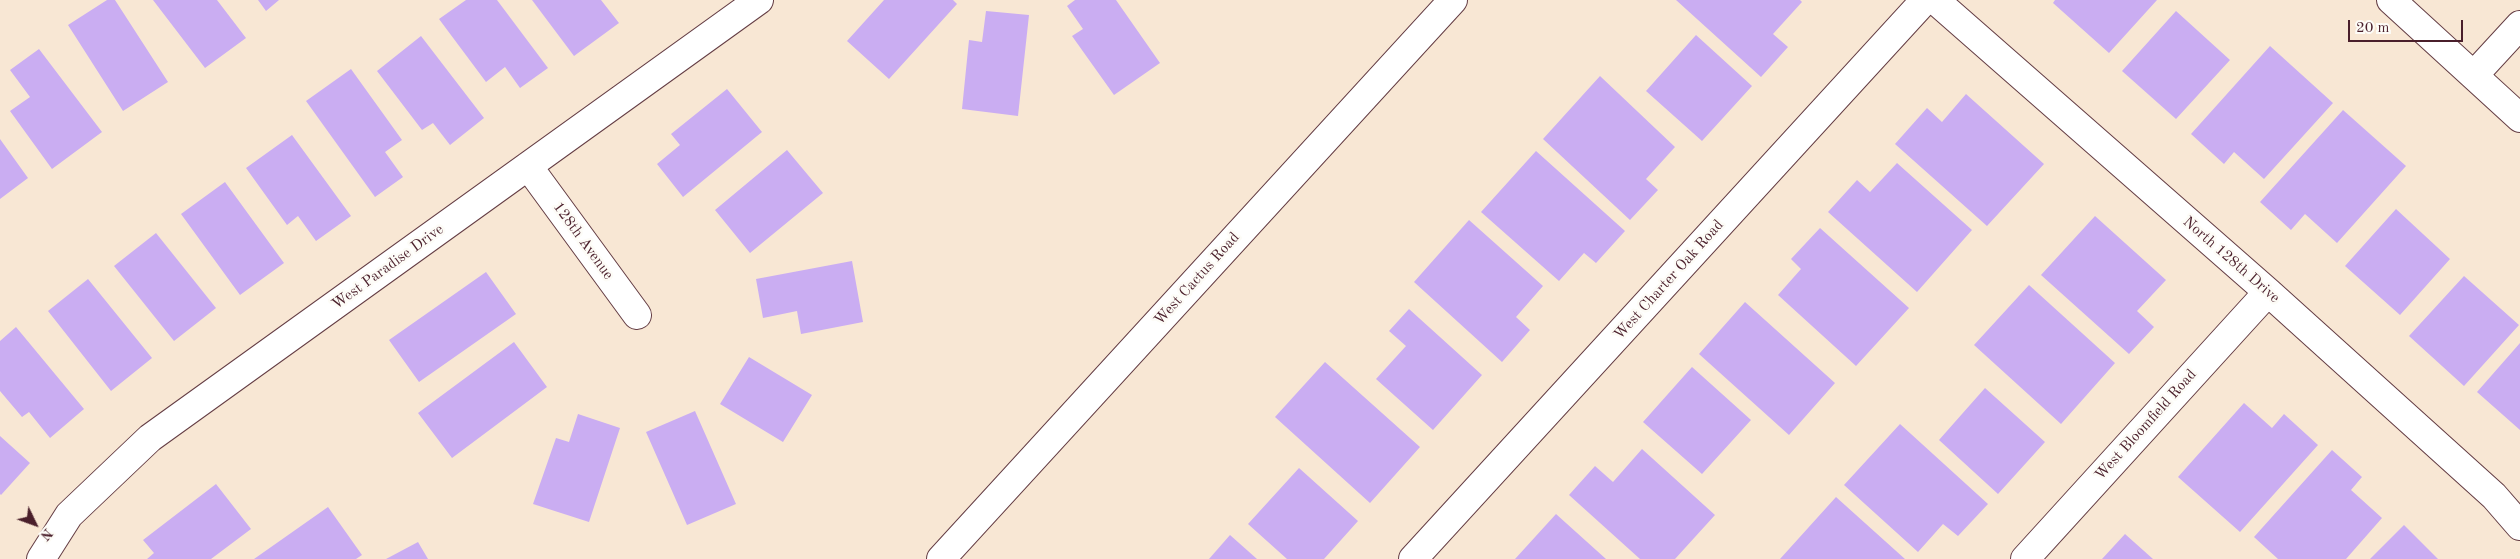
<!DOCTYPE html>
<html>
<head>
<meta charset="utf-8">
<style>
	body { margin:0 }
	#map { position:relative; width:2520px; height:559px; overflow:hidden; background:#f8e7d4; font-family:"Old Standard TT",serif }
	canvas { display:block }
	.north { position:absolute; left:10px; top:499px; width:50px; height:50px; -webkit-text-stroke:4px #fdfcf7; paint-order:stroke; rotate:132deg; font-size:14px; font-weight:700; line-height:20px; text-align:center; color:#4a1f2b }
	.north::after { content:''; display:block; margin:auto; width:18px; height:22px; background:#4a1f2b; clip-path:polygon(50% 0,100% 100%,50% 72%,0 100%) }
	.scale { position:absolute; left:2348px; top:20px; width:115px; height:22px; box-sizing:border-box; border:2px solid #4a1f2b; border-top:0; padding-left:6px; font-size:15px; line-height:18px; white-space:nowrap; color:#4a1f2b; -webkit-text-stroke:4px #fdfcf7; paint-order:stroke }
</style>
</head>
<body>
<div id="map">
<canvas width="2520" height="559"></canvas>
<div class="north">N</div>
<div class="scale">20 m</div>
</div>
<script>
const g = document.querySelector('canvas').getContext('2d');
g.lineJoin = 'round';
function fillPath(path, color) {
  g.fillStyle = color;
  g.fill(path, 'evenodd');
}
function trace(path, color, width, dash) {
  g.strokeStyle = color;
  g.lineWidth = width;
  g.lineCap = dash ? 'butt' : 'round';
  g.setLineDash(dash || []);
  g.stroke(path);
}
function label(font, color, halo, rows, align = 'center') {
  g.font = font + ' "Old Standard TT",serif';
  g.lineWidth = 5;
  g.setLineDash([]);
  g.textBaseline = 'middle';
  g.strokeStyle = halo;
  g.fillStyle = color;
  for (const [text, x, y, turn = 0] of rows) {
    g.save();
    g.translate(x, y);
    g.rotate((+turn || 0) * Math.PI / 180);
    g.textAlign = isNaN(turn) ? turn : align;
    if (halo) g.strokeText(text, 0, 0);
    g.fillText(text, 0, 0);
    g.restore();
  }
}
fillPath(new Path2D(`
	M107,0H115L168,82L123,111L68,25Z
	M153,0H217L246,38L205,68Z
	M258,0H279L266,11Z
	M466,0H497L548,68L520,88L505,67L486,82L439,19Z
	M532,0H601L619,23L574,56Z
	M884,0H953L957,4L889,79L847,41Z
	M1075,0H1116L1160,63L1114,95L1072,36L1083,29L1067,6Z
	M1676,0H1800L1802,2L1773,34L1788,47L1761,77Z
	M2055,0H2157L2109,53L2053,3Z
	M986,11L1029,15L1018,116L962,109L969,40L982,42Z
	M2176,11L2230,60L2176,119L2122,71Z
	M1696,35L1752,86L1702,141L1646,91Z
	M421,36L484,118L450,145L433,123L422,130L377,71Z
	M2270,46L2333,103L2264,179L2234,152L2224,164L2191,134Z
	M39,49L102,132L52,169L10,111L30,97L10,70Z
	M351,69L402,140L385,152L403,177L375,197L306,101Z
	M1600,76L1675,147L1646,179L1658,190L1630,220L1543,139Z
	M727,89L762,132L683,197L657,164L680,145L671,134Z
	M1966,94L2044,164L1987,226L1895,144L1927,108L1942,122Z
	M2343,110L2406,166L2337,243L2305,214L2291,230L2260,202Z
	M292,135L351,216L316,241L298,216L287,225L246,168Z
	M0,139L28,178L0,199Z
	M787,150L823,193L750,253L715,210Z
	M1536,151L1625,231L1596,263L1584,253L1559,281L1481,212Z
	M1897,163L1972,230L1917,292L1828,212L1857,180L1870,192Z
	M225,182L284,263L240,295L181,214Z
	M2396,209L2450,259L2400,315L2345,266Z
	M2095,216L2166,280L2137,311L2154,327L2129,354L2041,275Z
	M1469,220L1543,286L1516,317L1530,330L1502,362L1414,282Z
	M1820,228L1909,308L1856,366L1778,295L1801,269L1791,259Z
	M156,233L216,308L174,341L114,266Z
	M852,261L863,322L801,334L797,311L763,318L756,279Z
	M486,272L516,314L419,382L389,340Z
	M2464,276L2519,325L2464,386L2409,336Z
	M88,279L152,358L111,391L48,311Z
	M2029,285L2115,363L2061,424L1974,345Z
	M1745,302L1835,383L1789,435L1699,354Z
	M1409,309L1482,375L1433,430L1376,379L1406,346L1389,331Z
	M16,327L84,409L50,438L29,412L22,417L0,391V341Z
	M514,342L547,387L452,458L418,413Z
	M2520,343V430L2477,392Z
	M749,357L812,395L783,442L720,404Z
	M1325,362L1420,447L1370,503L1275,417Z
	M1692,367L1751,420L1702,474L1643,422Z
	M1985,388L2045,442L1998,494L1939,440Z
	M2244,403L2272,428L2284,414L2318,445L2240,532L2178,477Z
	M695,411L736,504L687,525L646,432Z
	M578,414L620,428L589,522L533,504L556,438L569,442Z
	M1900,424L1988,504L1958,536L1943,524L1918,552L1844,485Z
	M0,436L30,463L1,495L0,494Z
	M1642,449L1715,515L1675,559H1640L1569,495L1595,466L1613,482Z
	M2332,450L2362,477L2351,490L2382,518L2346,559H2278L2254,537Z
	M1299,468L1358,521L1324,559H1287L1248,524Z
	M216,484L251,529L211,559H147L154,553L143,540Z
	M1836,497L1905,559H1780Z
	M328,507L362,555L356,559H254Z
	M1556,514L1606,559H1515Z
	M2404,525L2438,559H2370Z
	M2125,534L2153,559H2102Z
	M1230,535L1257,559H1209Z
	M418,542L428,559H386Z`), '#caadf2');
const minor = new Path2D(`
	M1935,0L2268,292L2494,496L2520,526
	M2391,0L2520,118
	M2474,75L2520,25
	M528,166L637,315
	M41,559L69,515L150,438L759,0
	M1413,559L1925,0
	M2025,559L2268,292`);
const major = new Path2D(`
	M941,559L1453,0`);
trace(minor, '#643d44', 30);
trace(major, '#643d44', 30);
trace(minor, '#fff', 28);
trace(major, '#fff', 28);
label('15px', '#4a1f2b', '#fdfcf7', [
	["128th Avenue",583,241,54],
	["North 128th Drive",2231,260,41],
	["West Paradise Drive",388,267,-36],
	["West Cactus Road",1197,279,-48],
	["West Charter Oak Road",1669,280,-48],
	["West Bloomfield Road",2146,425,-48]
]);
</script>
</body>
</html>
